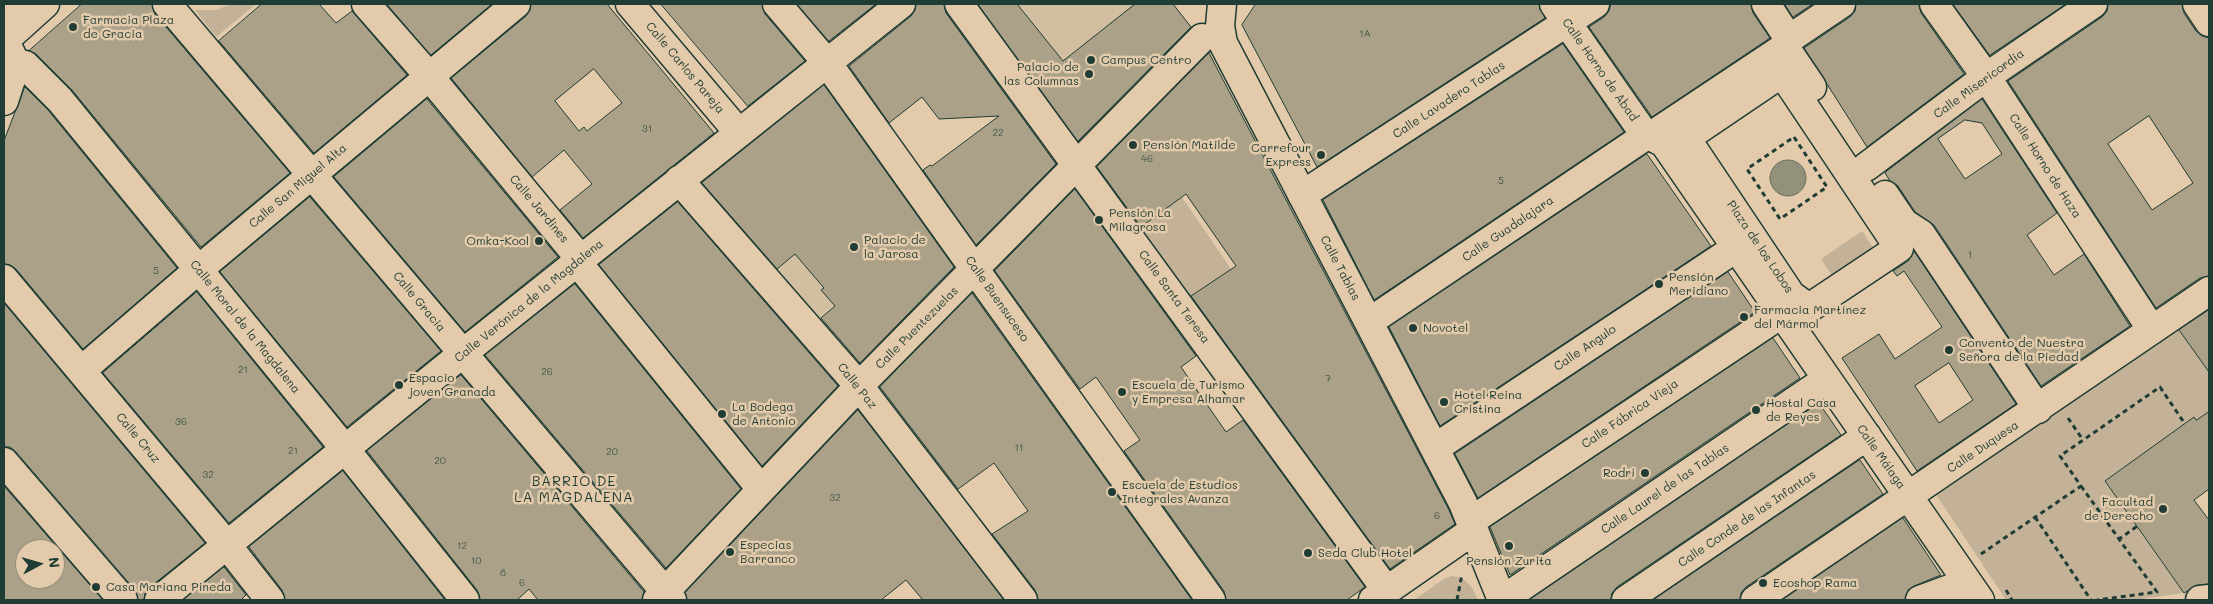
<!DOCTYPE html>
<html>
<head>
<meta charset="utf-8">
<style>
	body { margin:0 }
	#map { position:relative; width:2213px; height:604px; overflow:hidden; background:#e3caab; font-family:Mali,sans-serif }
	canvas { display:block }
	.frame { position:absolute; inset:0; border:5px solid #1f3d34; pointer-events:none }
	.north { position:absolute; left:15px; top:539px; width:50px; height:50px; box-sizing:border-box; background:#e3caab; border:1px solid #95927b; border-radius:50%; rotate:84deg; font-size:14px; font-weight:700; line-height:20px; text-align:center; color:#1f3d34 }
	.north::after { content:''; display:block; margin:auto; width:18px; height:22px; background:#1f3d34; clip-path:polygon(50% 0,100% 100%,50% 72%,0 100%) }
</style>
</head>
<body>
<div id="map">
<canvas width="2213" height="604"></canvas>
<div class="frame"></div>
<div class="north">N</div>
</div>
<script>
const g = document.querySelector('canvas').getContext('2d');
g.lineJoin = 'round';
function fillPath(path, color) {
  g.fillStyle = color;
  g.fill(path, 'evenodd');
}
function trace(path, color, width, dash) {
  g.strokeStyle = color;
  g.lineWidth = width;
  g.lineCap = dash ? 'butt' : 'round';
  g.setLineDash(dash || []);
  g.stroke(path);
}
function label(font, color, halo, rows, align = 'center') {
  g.font = font + ' Mali,sans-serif';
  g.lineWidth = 5;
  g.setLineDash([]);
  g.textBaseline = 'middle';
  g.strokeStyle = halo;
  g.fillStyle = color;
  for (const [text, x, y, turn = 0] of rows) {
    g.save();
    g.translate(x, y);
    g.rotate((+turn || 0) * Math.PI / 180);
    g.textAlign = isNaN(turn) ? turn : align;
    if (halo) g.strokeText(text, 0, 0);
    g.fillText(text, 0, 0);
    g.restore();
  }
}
fillPath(new Path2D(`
	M971,4H1173L1196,33L1079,147Z
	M897,172L932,221L816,323L772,273Z`), '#d2bea0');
fillPath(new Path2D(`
	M231,4H256L216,37L195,10H216Z
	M1182,197L1231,269L1188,299L1137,229Z
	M1862,231L1878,255L1837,283L1821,259Z
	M2177,328L2209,372V412L2196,420L2194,418L2105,482L2133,521L2137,519L2144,529L2140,532L2184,593L2134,600H2006L1935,493Z
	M1452,576C1468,578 1472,587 1478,600H1414L1444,579Z`), '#c3b298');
const water = new Path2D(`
	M1770 178a18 18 0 1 1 36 0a18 18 0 1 1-36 0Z`);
fillPath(water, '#93917a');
trace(water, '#656f5e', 1);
const building = new Path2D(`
	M82,4H152L155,14L290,173L201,247L72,90L36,54L29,51Z
	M262,4H319L336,23L352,11L407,75L314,153L219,41Z
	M387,4H492L431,55Z
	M531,4H607L714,133L583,238L560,210L592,184L564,150L532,177L451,78L526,16L530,10ZM594,69L622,103L587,131L584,127L579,131L555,101Z
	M661,4H762L765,14L805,61L748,106Z
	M797,4H876L829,41Z
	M916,4H944L946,13L1056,164L976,245L923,170L930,165L932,166L999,116L939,119L922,97L889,123L849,66L911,16L915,10Z
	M978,4H1017L1063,61L1135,4H1173L1191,27L1078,141Z
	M1256,4H1539L1545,18L1317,167L1242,25Z
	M1611,4H1751L1753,13L1770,38L1652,117L1589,27L1604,17L1609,11Z
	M1785,4H1813L1793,17Z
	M1856,4H1919L1921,13L1964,74L1867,147L1804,48L1850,17L1855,11Z
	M1953,4H2066L1990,55Z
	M2108,4H2182L2184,13L2196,31L2202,36L2209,38V276L2200,278L2156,308L2008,81L2102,17L2107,11ZM2149,116L2193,183L2152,210L2108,144Z
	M1563,44L1624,132L1374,300L1323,200Z
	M1209,53L1449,510L1455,524L1390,569L1191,296L1236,266L1186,194L1141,227L1097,167Z
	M824,85L954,267L860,363L821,318L835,306L821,290L824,288L795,254L777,269L702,183Z
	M25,87L48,110L177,268L83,349L16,269L10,265L4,264V141Z
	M427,99L558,257L465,332L334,177Z
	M1982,99L2057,213L2027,235L2054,275L2084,254L2130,326L2041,386L1934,225L1915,212L1898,186L1890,181L1885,173ZM1965,120L1982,123L2002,154L1965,179L1938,139Z
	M1647,154L1711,246L1440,426L1389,327Z
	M1075,189L1196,356L1181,367L1226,432L1243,420L1365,587L1347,600H1226L1224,591L1124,451L1140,440L1096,377L1080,389L995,271Z
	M310,197L441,351L347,427L220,272Z
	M678,202L838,386L762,466L599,265Z
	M1914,251L2016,404L1917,471L1842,358L1879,334L1895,359L1942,327L1904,271L1897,276L1893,271L1908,261ZM1949,363L1973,400L1939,423L1915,386Z
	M1728,272L1755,312L1478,498L1455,454Z
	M575,284L741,489L666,568L485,355Z
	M197,292L323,447L229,523L103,373Z
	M972,293L1192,600H1038L1035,590L992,534L1028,511L994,463L958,489L880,387Z
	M4,303L205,543L149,588L145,594L144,600H138L135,590L16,452L10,447H4Z
	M2209,310V372L2179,330Z
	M1773,338L1800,378L1510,575L1490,527Z
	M461,375L644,592L642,600H538L529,589L517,600H480L477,590L367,451Z
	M1819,403L1841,435L1617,587L1612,593L1611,600H1529Z
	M858,410L1004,600H923L906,580L881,600H687L685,593Z
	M2209,412V489L2194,500L2209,520V584L2198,585L2184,593L2105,481L2194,417L2196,420Z
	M1860,460L1883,494L1746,587L1741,593L1740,600H1653Z
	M343,471L445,600H285L282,590L249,547Z
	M4,486L103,600H4ZM25,549H55V579H25Z
	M1903,518L1941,575L1914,586L1908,590L1905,600H1782Z
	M224,567L246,595L241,600H183Z`);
fillPath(building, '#aaa188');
trace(building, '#1f3d34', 1);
const minor = new Path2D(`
	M167,4L672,600
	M366,4L429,76L577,255L582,268L761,489
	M630,4L739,133
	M777,4L828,64L1211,600
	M959,4L1387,591
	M1222,4L1220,26L1223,43L1463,503L1502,600
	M1554,4L1643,132L1664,143L1980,600
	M1766,4L1789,39
	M1934,4L1989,81L2152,330
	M2197,4L2209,22
	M4,10L9,14L21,4
	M5,40L45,4
	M1785,47L1812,87
	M16,64L25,65L60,100L345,449L465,600
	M1782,73L1899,248L1809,308L1791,295L1686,138Z
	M1656,139L1660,130L1785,47L1789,39L1841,4
	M1866,167L1986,77L2093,4
	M679,180L859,386L1023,600
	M1302,195L1595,4
	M1885,195L1904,223L1921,234L2038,409
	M4,279L227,545L270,600
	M1369,322L1647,135
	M82,370L198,270L516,4
	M1435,448L1736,248
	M4,462L123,600
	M1480,515L1781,314
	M159,600L462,354L901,4
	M657,600L859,386L1202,38
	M1373,600L1474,530
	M1502,600L1827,379
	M1626,600L1867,436
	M1755,600L2209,291
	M1920,600L1966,583
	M2200,600L2209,599`);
const major = new Path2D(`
	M4,39L16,64L4,101`);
trace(minor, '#1f3d34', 31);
trace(major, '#1f3d34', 31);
trace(new Path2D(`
	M1794,137L1827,187L1780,219L1747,169Z
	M2068,418L2083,440
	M2081,486L2157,592L2097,600
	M2035,517L2091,600
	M2118,540L2140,524
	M1981,554L2081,486L2060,456L2160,387L2185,424
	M2006,590L2012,600
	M1457,600L1462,574`), '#1f3d34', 3, [5, 4]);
trace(minor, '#e3caab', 28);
trace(major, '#e3caab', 28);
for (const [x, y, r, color] of [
	[73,27,5,"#1f3d34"],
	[1091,60,5,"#1f3d34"],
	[1089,74,5,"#1f3d34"],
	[1133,145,5,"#1f3d34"],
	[1321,155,5,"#1f3d34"],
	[1099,220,5,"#1f3d34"],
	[539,241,5,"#1f3d34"],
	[854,247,5,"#1f3d34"],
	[1659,284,5,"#1f3d34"],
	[1744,317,5,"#1f3d34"],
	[1413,328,5,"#1f3d34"],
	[1949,350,5,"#1f3d34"],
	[399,385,5,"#1f3d34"],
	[1122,392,5,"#1f3d34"],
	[1444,402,5,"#1f3d34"],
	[1756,410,5,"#1f3d34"],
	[722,414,5,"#1f3d34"],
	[1645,473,5,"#1f3d34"],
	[1112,492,5,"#1f3d34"],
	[2163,509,5,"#1f3d34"],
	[1509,546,5,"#1f3d34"],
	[730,552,5,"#1f3d34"],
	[1308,553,5,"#1f3d34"],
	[1763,583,5,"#1f3d34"],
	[96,587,5,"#1f3d34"]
]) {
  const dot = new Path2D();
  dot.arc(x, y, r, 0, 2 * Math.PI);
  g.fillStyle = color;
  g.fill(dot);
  trace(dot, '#e3caab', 2);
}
label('10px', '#425649', null, [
	["1A",1365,34],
	["31",647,129],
	["22",998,133],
	["46",1147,159],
	["5",1501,181],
	["1",1970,255],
	["5",156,271],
	["21",243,370],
	["26",547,372],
	["7",1328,379],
	["36",181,422],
	["11",1019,448],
	["21",293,451],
	["20",612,452],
	["20",440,461],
	["32",208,475],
	["32",835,498],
	["6",1437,516],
	["12",462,546],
	["10",476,561],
	["8",503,573],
	["6",522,583]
]);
label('12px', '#1f3d34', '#e3caab', [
	["Farmacia Plaza",83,20],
	["de Gracia",83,34],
	["Campus Centro",1101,60],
	["Palacio de",1079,67,"right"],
	["las Columnas",1079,81,"right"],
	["Pensión Matilde",1143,145],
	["Carrefour",1311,148,"right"],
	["Express",1311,162,"right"],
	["Pensión La",1109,213],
	["Milagrosa",1109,227],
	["Palacio de",864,240],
	["la Jarosa",864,254],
	["Omka-Kool",529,241,"right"],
	["Pensión",1669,277],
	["Meridiano",1669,291],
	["Farmacia Martínez",1754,310],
	["del Mármol",1754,324],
	["Novotel",1423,328],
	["Convento de Nuestra",1959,343],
	["Señora de la Piedad",1959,357],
	["Espacio",409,378],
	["joven Granada",409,392],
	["Escuela de Turismo",1132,385],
	["y Empresa Alhamar",1132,399],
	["Hotel Reina",1454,395],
	["Cristina",1454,409],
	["Hostal Casa",1766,403],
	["de Reyes",1766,417],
	["La Bodega",732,407],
	["de Antonio",732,421],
	["Rodri",1635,473,"right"],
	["Escuela de Estudios",1122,485],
	["Integrales Avanza",1122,499],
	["Facultad",2153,502,"right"],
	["de Derecho",2153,516,"right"],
	["Especias",740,545],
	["Barranco",740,559],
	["Seda Club Hotel",1318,553],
	["Pensión Zurita",1509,561,"center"],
	["Ecoshop Rama",1773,583],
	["Casa Mariana Pineda",106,587]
], 'left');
label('12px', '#1f3d34', '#e3caab', [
	["Calle Carlos Pareja",685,68,50],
	["Calle Horno de Abad",1600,70,55],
	["Calle Misericordia",1979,84,-36],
	["Calle Lavadero Tablas",1449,100,-33],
	["Calle Horno de Haza",2045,166,57],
	["Calle San Miguel Alta",298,186,-40],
	["Calle Jardines",539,209,50],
	["Calle Guadalajara",1508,229,-34],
	["Plaza de los Lobos",1760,247,56],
	["Calle Tablas",1340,268,62],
	["Calle Santa Teresa",1174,297,54],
	["Calle Buensuceso",997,299,55],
	["Calle Verónica de la Magdalena",529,301,-39],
	["Calle Gracia",419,302,50],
	["Calle Moral de la Magdalena",245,327,51],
	["Calle Puentezuelas",917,328,-45],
	["Calle Angulo",1585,348,-34],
	["Calle Paz",857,386,51],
	["Calle Fábrica Vieja",1630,414,-34],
	["Calle Cruz",138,438,50],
	["Calle Duquesa",1983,447,-34],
	["Calle Málaga",1881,457,55],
	["Calle Laurel de las Tablas",1665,489,-34],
	["Calle Conde de las Infantas",1747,519,-34]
]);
g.letterSpacing = '1px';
label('14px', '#1f3d34', '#e3caab', [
	["BARRIO DE",574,482],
	["LA MAGDALENA",574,498]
]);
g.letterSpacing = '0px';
</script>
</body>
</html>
